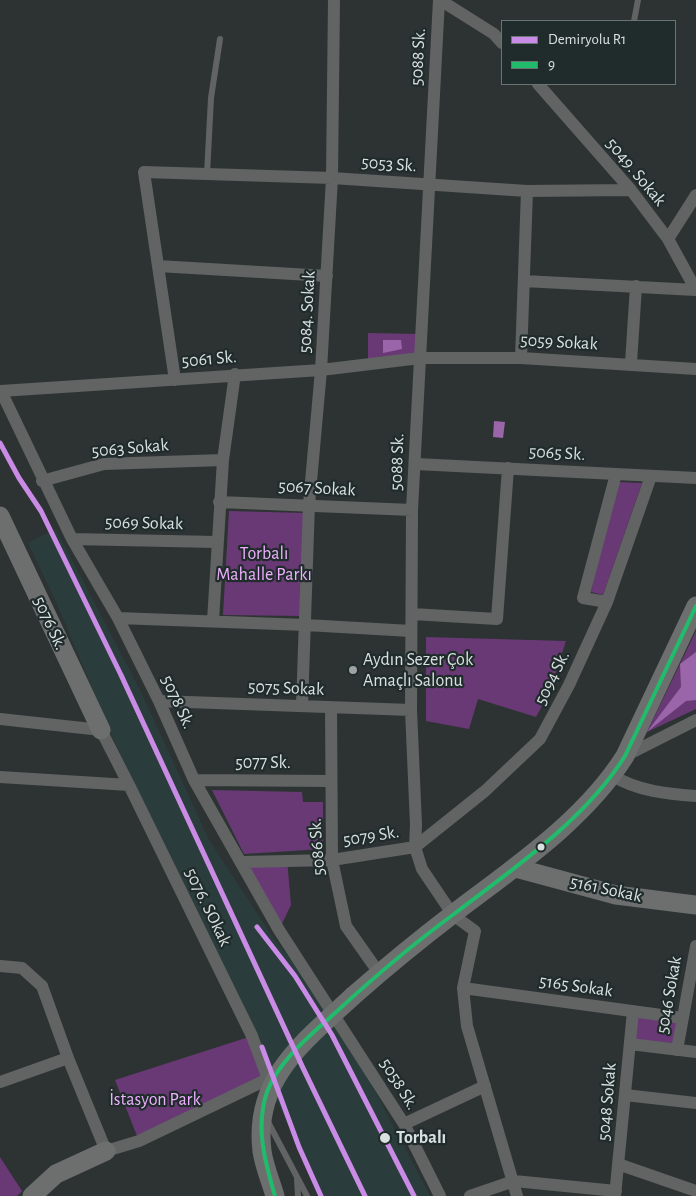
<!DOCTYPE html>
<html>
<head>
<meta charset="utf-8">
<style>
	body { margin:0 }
	#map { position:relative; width:696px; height:1196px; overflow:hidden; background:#2d3333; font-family:"Alegreya Sans",sans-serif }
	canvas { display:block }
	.legend { position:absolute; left:501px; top:20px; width:175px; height:65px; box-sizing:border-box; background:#202c2b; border:1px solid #6a7473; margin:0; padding:6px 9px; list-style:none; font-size:15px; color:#d9e0e0 }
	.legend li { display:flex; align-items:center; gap:10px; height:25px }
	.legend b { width:25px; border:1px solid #6a7473 }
</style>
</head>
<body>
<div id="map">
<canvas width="696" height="1196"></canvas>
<ul class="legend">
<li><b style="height:6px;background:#ca8be6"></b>Demiryolu R1</li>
<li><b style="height:6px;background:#20bc6c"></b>9</li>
</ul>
</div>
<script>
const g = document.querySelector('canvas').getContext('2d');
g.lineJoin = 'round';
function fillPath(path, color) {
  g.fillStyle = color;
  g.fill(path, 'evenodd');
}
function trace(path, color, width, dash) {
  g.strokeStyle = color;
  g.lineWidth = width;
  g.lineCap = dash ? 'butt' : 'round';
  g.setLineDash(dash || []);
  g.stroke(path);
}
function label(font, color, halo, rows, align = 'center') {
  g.font = font + ' "Alegreya Sans",sans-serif';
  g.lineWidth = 4.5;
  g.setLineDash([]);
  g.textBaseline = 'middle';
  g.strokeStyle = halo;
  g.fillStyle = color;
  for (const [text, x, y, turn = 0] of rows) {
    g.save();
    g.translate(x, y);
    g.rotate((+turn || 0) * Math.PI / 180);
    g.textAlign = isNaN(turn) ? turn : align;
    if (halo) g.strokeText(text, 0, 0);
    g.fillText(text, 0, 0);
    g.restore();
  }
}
fillPath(new Path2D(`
	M56,529L141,692L209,840L274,939L331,1007L430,1196H323L269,1085L246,1010L116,745L54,597L28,543Z`), '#2a3d3c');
fillPath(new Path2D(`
	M368,333L419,334L420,358L368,364Z
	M617,482L642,483L603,595L591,592Z
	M229,511L305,513L301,616L223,615Z
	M696,631V709L647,732Z
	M426,637L566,641L550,691L536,717L478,699L469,729L426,721Z
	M212,790L302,792L303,802H323V849L244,854Z
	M287,859L291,905L279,930L242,862Z
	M633,1011L683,1018L677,1050L630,1044Z
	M252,1036L268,1079L139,1141L115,1080Z
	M0,1157L22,1191L17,1196H0Z`), '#693975');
fillPath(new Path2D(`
	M383,340H401L402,349L383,353Z
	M494,421L505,422L503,438L493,437Z
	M696,652V700L686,701L647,732L681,687L680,664Z`), '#9b66a9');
trace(new Path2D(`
	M634,21L638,0
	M207,174L211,98L220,39
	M267,1120L307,1196
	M297,1179L298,1196`), '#626464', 6);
trace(new Path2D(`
	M439,0L412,510L411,710L416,825L415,847L422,869L453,915L475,931L463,988L467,1026L517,1196
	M440,0L494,34L502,43
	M538,84L631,190L668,239L696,290
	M668,239L696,195
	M158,266L327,276
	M524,281L696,290
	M521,358L527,191
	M631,363L636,286
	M175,380L144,172L332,178L527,191L631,190
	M416,464L696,478
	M42,481L104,464L223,460
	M219,502L412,510
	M72,539L216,542
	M607,602L583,598L616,474
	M412,614L497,619L508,468
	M118,618L306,625L411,631
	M213,621L223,460L235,374
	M159,701L411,710
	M302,706L309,504L321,370L332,178L334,0
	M331,707L332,860L346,926L379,973
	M0,719L101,730L129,785
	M625,756L696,720
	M613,776C638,791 667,794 696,796
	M0,777L129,785L252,1036L268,1079L139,1141L106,1151L68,1058L42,986L22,968L0,966
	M194,780L331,781
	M242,862L332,860L415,847L485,791L540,739L569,685L607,602L651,476
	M463,988L683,1018
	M630,1044L696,1052
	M677,1050L696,946
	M0,1082L68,1058
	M625,1095L696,1103
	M404,1124L485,1086
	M618,1164L696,1191
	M440,1196L404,1124L279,930L194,780L159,701L118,618L72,539L1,391L321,370L420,358H521L696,369
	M470,1196L514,1181L616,1191
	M615,1196L633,1011`), '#626464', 12);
trace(new Path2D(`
	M0,516L101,730
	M516,868L616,895L696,905
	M353,996C385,968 419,940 453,914C513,868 584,821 625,756L696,606
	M32,1196L56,1174L106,1151`), '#6d6f6f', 19);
const rail = new Path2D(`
	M121,675L303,1068L365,1196`);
trace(rail, '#646868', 5);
trace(rail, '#202c2b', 3, [9]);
trace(new Path2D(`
	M275,1196C271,1182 264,1166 262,1151C253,1078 305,1041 353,996`), '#6d6f6f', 19);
trace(new Path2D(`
	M275,1196C265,1162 255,1127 267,1092C279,1060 311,1035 335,1013C373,978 413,944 454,914C514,868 585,820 625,756L696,606`), '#20bc6c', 4);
trace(new Path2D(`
	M0,443L19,478L41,511L121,675L303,1068L365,1196
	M257,927L295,976L332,1035L414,1196
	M262,1047L299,1147L321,1196`), '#ca8be6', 5);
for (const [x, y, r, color] of [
	[353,670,5,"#9da3a3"],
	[541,847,4.5,"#d9e0e0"],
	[385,1138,6,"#d9e0e0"]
]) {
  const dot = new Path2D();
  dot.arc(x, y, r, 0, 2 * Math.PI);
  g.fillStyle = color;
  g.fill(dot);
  trace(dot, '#202c2b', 2);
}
label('18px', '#d9e0e0', '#202c2b', [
	["5088 Sk.",418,57,-87],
	["5053 Sk.",389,164,4],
	["5049. Sokak",636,172,50],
	["5084. Sokak",307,312,-87],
	["5059 Sokak",559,342,3],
	["5061 Sk.",209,359,-5],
	["5063 Sokak",130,448,-5],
	["5065 Sk.",557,453,3],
	["5088 Sk.",397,462,-88],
	["5067 Sokak",317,488,3],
	["5069 Sokak",144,523,1],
	["5076 Sk.",50,623,65],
	["5094 Sk.",552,678,-64],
	["5075 Sokak",286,688,2],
	["5078 Sk.",178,702,65],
	["5077 Sk.",263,763],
	["5079 Sk.",371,836,-9],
	["5086 Sk.",317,847,-94],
	["5161 Sokak",606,889,12],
	["5076. SOkak",208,907,64],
	["5165 Sokak",576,986,8],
	["5046 Sokak",669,995,-80],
	["5058 Sk.",399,1084,58],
	["5048 Sokak",607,1102,-85]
]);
label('18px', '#eeb0fe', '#202c2b', [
	["Torbalı",264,554],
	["Mahalle Parkı",264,575],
	["İstasyon Park",155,1100]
]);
label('18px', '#d9e0e0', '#202c2b', [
	["Aydın Sezer Çok",363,660],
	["Amaçlı Salonu",363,681]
], 'left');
label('bold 18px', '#d9e0e0', '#202c2b', [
	["Torbalı",396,1138]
], 'left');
</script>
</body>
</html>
